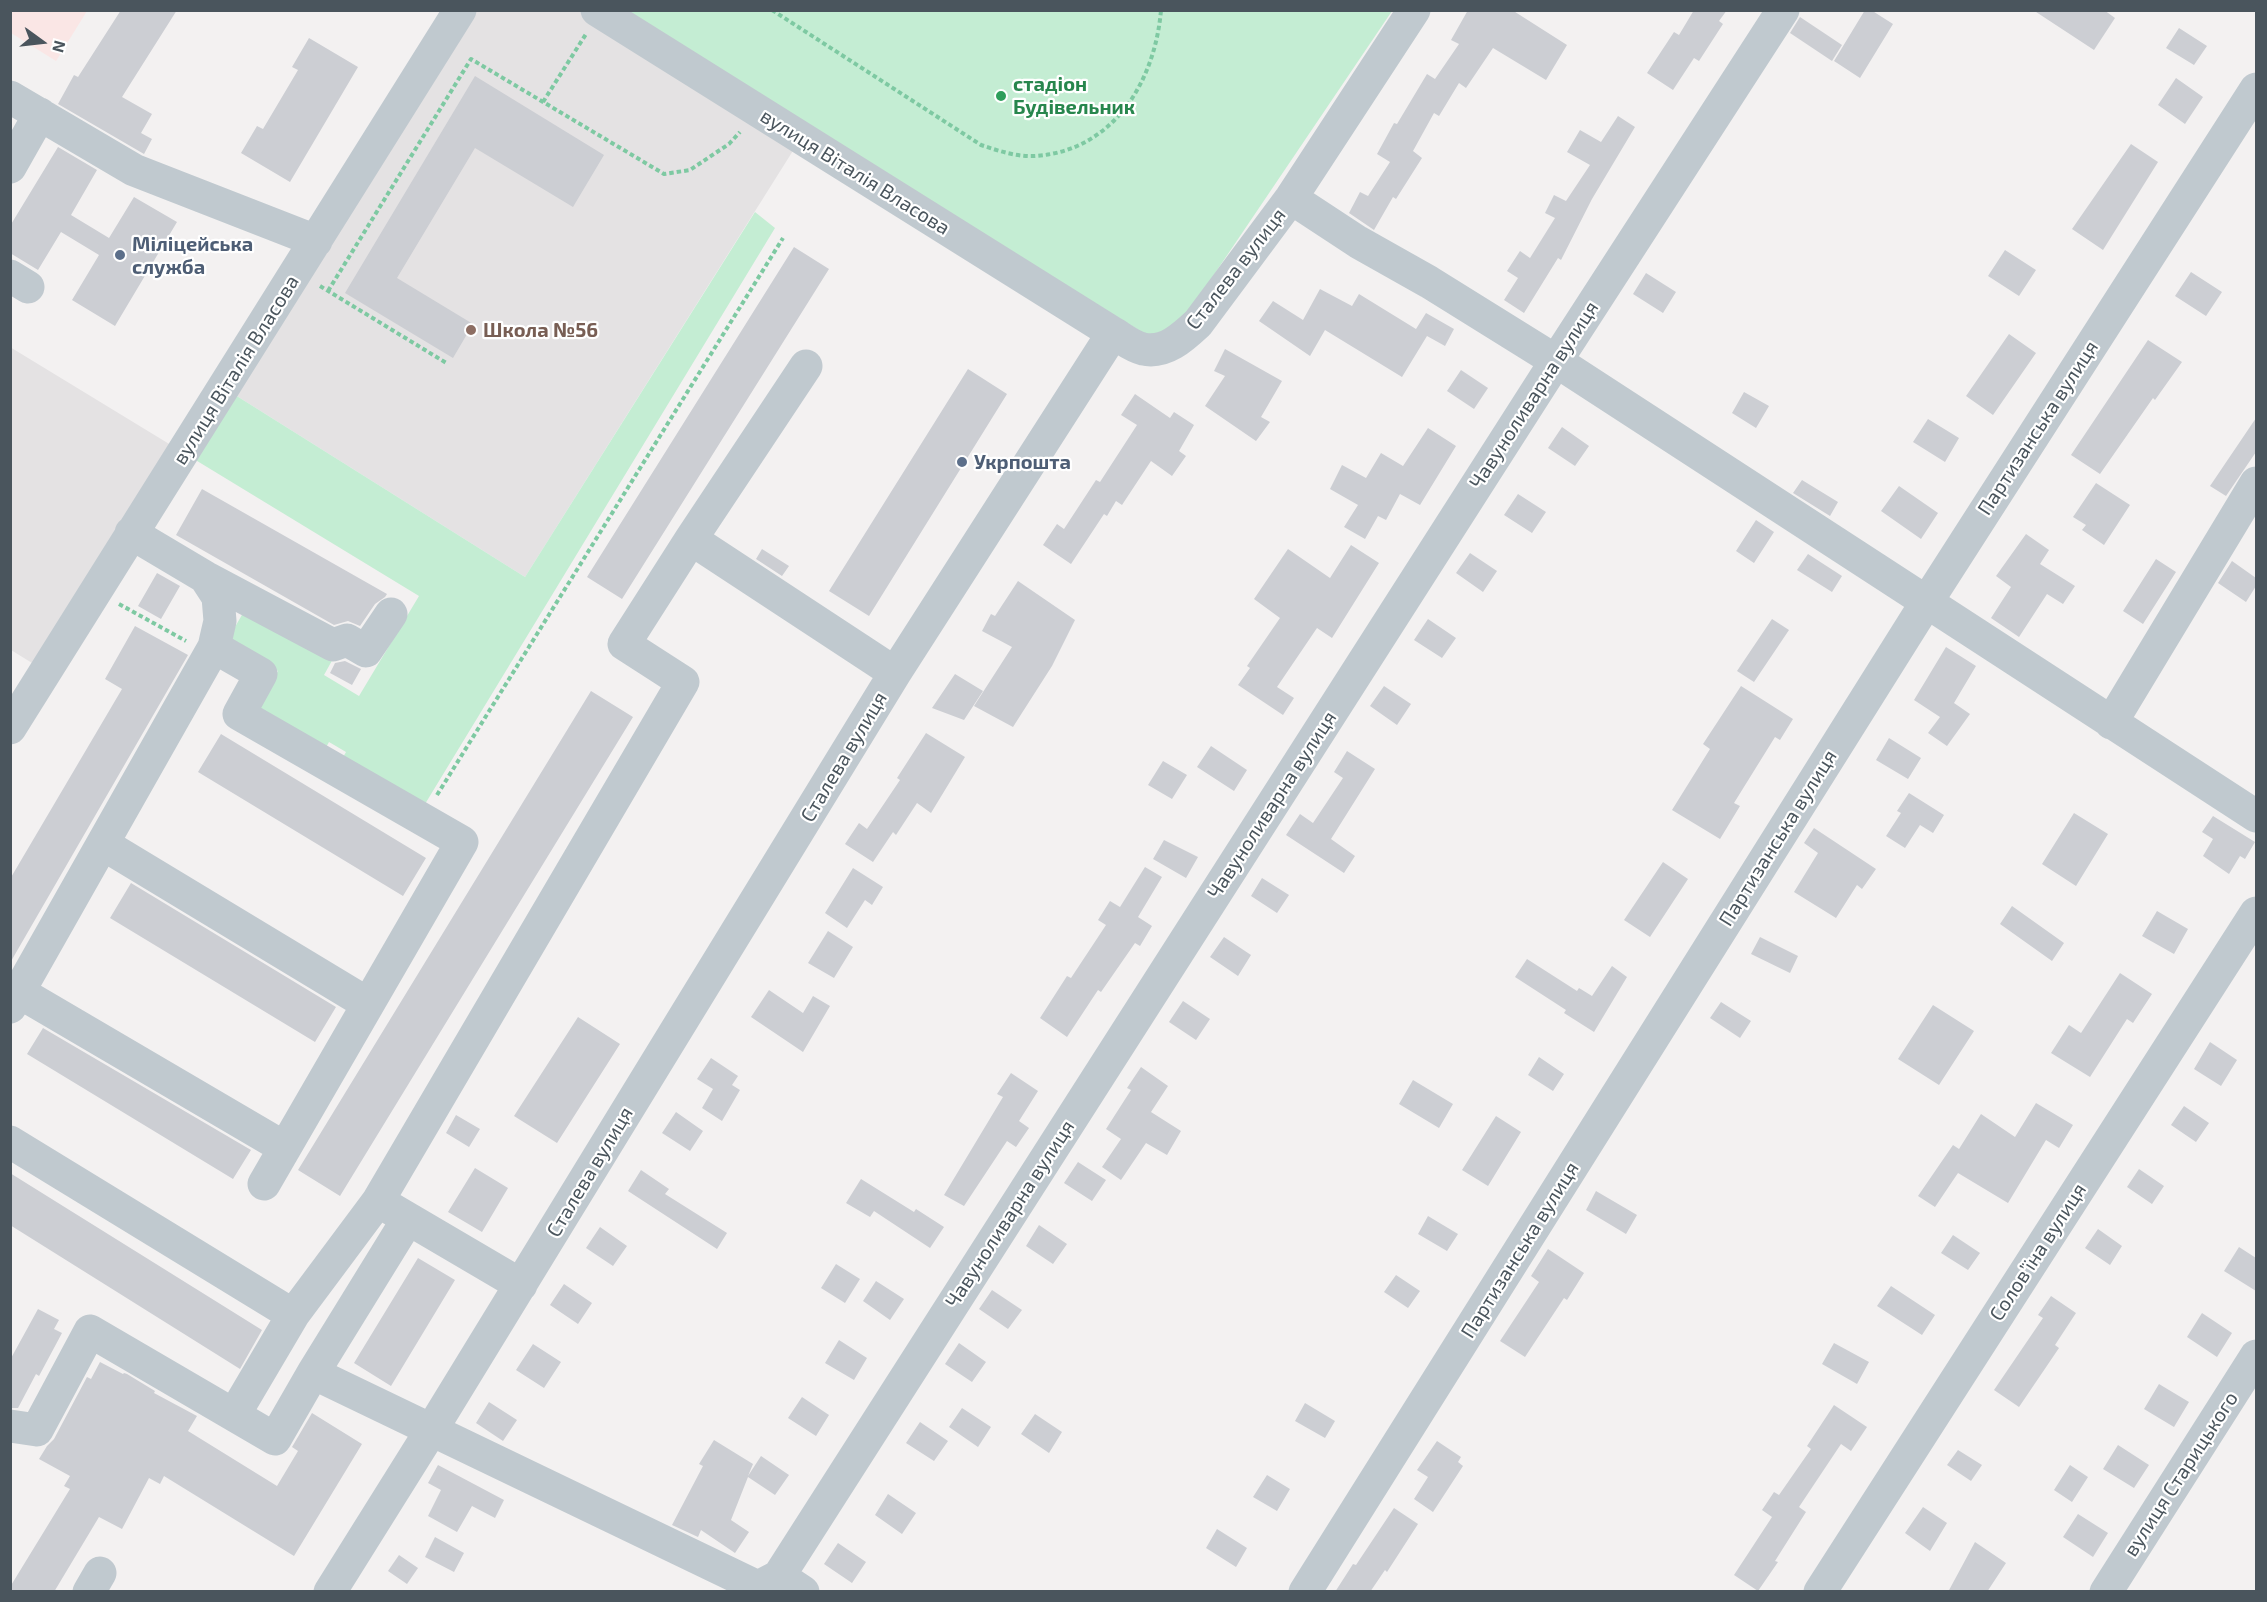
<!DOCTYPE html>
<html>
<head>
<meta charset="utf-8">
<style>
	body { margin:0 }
	#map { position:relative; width:2267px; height:1602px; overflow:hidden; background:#f3f1f1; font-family:"Exo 2",sans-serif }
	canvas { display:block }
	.frame { position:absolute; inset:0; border:12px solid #4a555d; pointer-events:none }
	.north { position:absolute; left:12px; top:12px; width:60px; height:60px; -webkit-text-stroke:4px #fff; paint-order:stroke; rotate:105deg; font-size:16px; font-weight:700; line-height:24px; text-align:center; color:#4a555d }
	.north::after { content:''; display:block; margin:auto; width:21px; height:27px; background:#4a555d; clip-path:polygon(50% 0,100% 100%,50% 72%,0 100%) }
</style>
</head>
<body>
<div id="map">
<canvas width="2267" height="1602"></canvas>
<div class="frame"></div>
<div class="north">N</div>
</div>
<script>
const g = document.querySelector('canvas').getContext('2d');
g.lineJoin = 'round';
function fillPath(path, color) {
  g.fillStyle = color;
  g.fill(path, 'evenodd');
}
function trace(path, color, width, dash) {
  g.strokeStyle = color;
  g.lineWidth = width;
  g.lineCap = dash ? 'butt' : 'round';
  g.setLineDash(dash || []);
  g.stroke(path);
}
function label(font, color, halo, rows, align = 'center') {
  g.font = font + ' "Exo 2",sans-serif';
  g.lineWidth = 4.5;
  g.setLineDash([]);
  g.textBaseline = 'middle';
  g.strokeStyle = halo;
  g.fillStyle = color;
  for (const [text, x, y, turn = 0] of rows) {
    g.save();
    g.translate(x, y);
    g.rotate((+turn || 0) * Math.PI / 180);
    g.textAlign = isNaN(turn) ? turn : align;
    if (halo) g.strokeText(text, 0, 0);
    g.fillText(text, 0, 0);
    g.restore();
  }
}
fillPath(new Path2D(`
	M460,11H597L801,138L525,577L224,388Z
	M10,347L184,453L45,671L11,650Z`), '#e4e2e3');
fillPath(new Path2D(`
	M10,11L11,10L87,11L56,61L11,33Z`), '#fae6e5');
fillPath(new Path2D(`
	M621,11H1392L1182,322L1153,339Z
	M755,212L775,228L422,809L341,761L346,752L329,742L324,751L254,710L278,671L227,641L247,606L334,657L324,675L359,696L419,596L184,453L224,388L525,577Z`), '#c4edd3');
fillPath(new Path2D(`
	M121,10H177L122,97L152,114L141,133L152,139L144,154L58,104L74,75L78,77Z
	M1468,10H1512L1567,45L1546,80L1493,48L1466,88L1459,83L1439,116L1434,113L1413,151L1422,158L1396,199L1393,197L1374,230L1349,213L1360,192L1368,196L1390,162L1377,154L1394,123L1397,124L1427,74L1435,79L1459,44L1451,40Z
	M1694,10H1727L1719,21L1723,24L1699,61L1694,58L1673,90L1647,73L1674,32L1679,35Z
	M1865,10H1871L1893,24L1860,78L1834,61Z
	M2033,10H2104L2115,18L2094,50Z
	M1800,17L1842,45L1832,61L1790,33Z
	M2179,28L2207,46L2194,65L2166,48Z
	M309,38L358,67L290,182L241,153L257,126L263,129L298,70L292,67Z
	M475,76L604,155L573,207L475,148L397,278L473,324L453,358L345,293Z
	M2176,78L2203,97L2185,124L2158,105Z
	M1618,116L1635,127L1592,199L1561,260L1558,258L1524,313L1504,300L1518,278L1507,271L1520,251L1530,258L1555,218L1545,213L1554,195L1566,201L1590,165L1567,152L1580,130L1601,142Z
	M2131,144L2158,162L2103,250L2072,229Z
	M58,147L97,170L71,215L109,238L134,197L177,222L115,326L72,300L99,255L61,232L38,270L10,253V226Z
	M794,247L829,269L622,599L587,577Z
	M2005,250L2036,270L2019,296L1988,276Z
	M2191,272L2222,292L2206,316L2175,296Z
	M1646,273L1676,292L1663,313L1633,294Z
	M1320,289L1352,306L1359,294L1416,329L1426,313L1454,329L1445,346L1427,336L1402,377L1325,330L1310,356L1259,321L1273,301L1303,320Z
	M2009,334L2036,353L1993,415L1966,396Z
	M2148,340L2182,362L2155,400L2153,398L2100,474L2071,455Z
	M1225,349L1282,381L1261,417L1270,422L1256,441L1205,406L1225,376L1214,371Z
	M968,369L1007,394L869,616L829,591Z
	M1461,370L1488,388L1474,409L1447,391Z
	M1744,392L1769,406L1756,428L1732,413Z
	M1135,394L1170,418L1174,412L1194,425L1179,451L1186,456L1172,476L1151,461L1122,505L1116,501L1107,516L1104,514L1071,564L1043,545L1057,524L1064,529L1096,480L1100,482L1137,425L1121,415Z
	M2256,418V452L2226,496L2210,486Z
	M1928,419L1959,438L1945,462L1913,442Z
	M1562,427L1589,446L1575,466L1548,448Z
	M1428,428L1456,446L1420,505L1400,494L1386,520L1378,516L1365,539L1344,527L1358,505L1330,489L1342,465L1366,478L1381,453L1403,466Z
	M1802,480L1838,502L1830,516L1793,493Z
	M2096,483L2130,505L2104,545L2082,530L2086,525L2073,517Z
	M1899,486L1938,513L1921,539L1881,511Z
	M202,489L387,594L385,597L375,604L360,626L348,621L334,625L176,535Z
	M1518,494L1546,512L1532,533L1504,515Z
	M1756,520L1774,532L1754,563L1736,551Z
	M2026,534L2049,550L2040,564L2075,586L2063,604L2047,594L2019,637L1991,618L2011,587L1996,576Z
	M1351,545L1379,563L1332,638L1317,628L1277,687L1294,698L1283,715L1238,685L1250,668L1247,666L1280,618L1254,599L1288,549L1330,578Z
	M762,549L789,566L782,576L756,559Z
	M1470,553L1497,571L1483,592L1456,573Z
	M1808,554L1842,576L1832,592L1797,570Z
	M2156,559L2176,572L2143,624L2123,611Z
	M2232,561L2256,578V586L2246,602L2218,583Z
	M157,573L180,586L161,619L138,606Z
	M1018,581L1075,620L1052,666L1013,727L974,706L1012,647L982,631L991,614L995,616Z
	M1428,619L1456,638L1442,658L1414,640Z
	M1772,619L1789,630L1754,682L1737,671Z
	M135,626L188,655L10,963V879L122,689L105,679Z
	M1946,647L1976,666L1954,703L1970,714L1947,746L1928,733L1940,717L1914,700Z
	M345,661L361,669L352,685L330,673L335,663Z
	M955,674L983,691L964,720L932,708Z
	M1384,686L1411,704L1397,725L1370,706Z
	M1741,686L1793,719L1780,740L1775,737L1734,803L1740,806L1720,839L1672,810L1710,749L1703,744Z
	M591,691L633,717L340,1196L298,1170Z
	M926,733L965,757L931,813L917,803L896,835L893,832L873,862L845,844L859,823L867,829L900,780L897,778Z
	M221,734L426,858L403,896L198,772Z
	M1889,738L1921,758L1908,779L1876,760Z
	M1211,746L1247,770L1234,791L1197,767Z
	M1347,751L1375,769L1331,839L1355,856L1344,873L1286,835L1300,814L1313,823L1343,778L1334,772Z
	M1163,761L1187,775L1172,799L1148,785Z
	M1909,793L1944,815L1933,833L1920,825L1905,848L1886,836L1901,813L1897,811Z
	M2074,813L2108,834L2076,886L2042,864Z
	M2213,816L2255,842L2245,859L2240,856L2229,874L2203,856L2213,839L2202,832Z
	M1814,828L1876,869L1862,889L1857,885L1836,918L1794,892L1818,853L1804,843Z
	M1164,840L1198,857L1186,878L1153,859Z
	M1663,862L1688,879L1650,937L1624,920Z
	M1145,867L1162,877L1138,917L1152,926L1140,946L1135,943L1101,992L1098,990L1067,1037L1040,1018L1067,976L1071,978L1106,925L1098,920L1110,901L1120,907Z
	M853,868L883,887L872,905L865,900L847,928L825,913Z
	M1262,878L1289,895L1277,913L1251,896Z
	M131,883L336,1007L315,1042L110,918Z
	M2012,906L2064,943L2052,961L2000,924Z
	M2157,911L2188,929L2174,954L2142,936Z
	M828,931L853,947L834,978L808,963Z
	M1224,937L1251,955L1238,976L1210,957Z
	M1760,937L1798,956L1790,973L1751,954Z
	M1527,959L1577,991L1579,988L1592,996L1612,966L1627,977L1594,1032L1564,1013L1566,1010L1515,977Z
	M2120,973L2152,994L2133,1023L2127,1019L2090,1077L2051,1053L2069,1025L2081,1033Z
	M769,990L803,1013L813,996L830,1006L803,1052L751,1017Z
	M1183,1001L1210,1019L1196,1040L1169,1022Z
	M1721,1002L1751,1021L1740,1038L1710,1018Z
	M1933,1005L1974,1031L1939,1085L1898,1059Z
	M578,1017L620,1044L557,1143L514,1116Z
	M43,1028L251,1150L233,1179L27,1054Z
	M2210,1042L2237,1060L2221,1086L2194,1069Z
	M1539,1057L1564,1074L1553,1091L1528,1075Z
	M711,1058L738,1076L732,1085L740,1090L722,1121L702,1108L713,1089L697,1079Z
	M1141,1067L1168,1086L1151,1112L1181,1131L1167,1155L1146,1143L1121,1180L1102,1167L1121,1139L1106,1129L1131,1090L1127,1088Z
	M1011,1073L1038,1091L1019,1121L1029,1128L1016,1147L1007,1141L964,1206L944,1195L1003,1097L997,1094Z
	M1413,1080L1453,1104L1439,1128L1399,1104Z
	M2036,1103L2073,1125L2059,1148L2046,1140L2008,1203L1958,1173L1935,1207L1918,1196L1953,1145L1959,1149L1981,1114L2015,1137Z
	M2184,1106L2209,1123L2196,1142L2171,1125Z
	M676,1112L703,1131L690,1151L662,1133Z
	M456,1115L480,1129L469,1147L446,1133Z
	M1496,1116L1521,1132L1488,1186L1462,1170Z
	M1078,1162L1106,1180L1092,1201L1064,1183Z
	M475,1168L508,1188L482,1232L448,1212Z
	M2139,1169L2164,1186L2152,1204L2127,1187Z
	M641,1170L669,1189L665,1194L727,1233L717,1249L628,1191Z
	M10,1173L262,1330L240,1369L10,1225Z
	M861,1179L914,1212L916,1209L944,1227L930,1248L874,1211L870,1217L846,1203Z
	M1596,1191L1637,1215L1626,1234L1586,1210Z
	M1428,1216L1458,1234L1447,1251L1418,1234Z
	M1039,1225L1067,1244L1053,1264L1026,1246Z
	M600,1227L627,1246L613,1266L586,1248Z
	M2098,1229L2122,1246L2110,1265L2085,1248Z
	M1953,1235L1980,1253L1968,1270L1941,1253Z
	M2239,1247L2256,1258V1291L2224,1271Z
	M1548,1249L1584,1273L1567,1300L1564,1298L1525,1357L1500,1341L1539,1282L1531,1276Z
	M418,1258L455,1280L391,1386L354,1363Z
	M836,1264L860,1279L845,1303L821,1288Z
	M1396,1275L1420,1291L1408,1308L1384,1292Z
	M876,1281L904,1299L890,1320L863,1301Z
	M564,1284L592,1303L578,1324L550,1305Z
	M1891,1286L1935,1315L1922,1335L1877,1306Z
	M992,1290L1022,1310L1008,1329L979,1309Z
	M2051,1296L2076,1313L2055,1345L2059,1348L2019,1407L1994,1390L2043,1318L2038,1315Z
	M38,1309L59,1320L54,1329L62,1333L39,1376L36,1374L18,1408H10V1360Z
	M2202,1313L2232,1333L2217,1357L2187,1337Z
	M839,1340L867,1358L854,1380L825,1363Z
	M959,1343L986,1362L972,1382L945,1364Z
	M1834,1343L1869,1362L1857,1384L1822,1364Z
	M533,1344L561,1362L544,1388L516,1370Z
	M100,1362L123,1374L124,1373L127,1374L155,1391L154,1393L197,1416L188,1431L277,1486L298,1451L292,1447L312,1413L362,1444L294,1556L164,1476L160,1484L149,1478L122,1529L99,1517L54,1592H10V1587L70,1489L64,1486L70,1476L39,1459L47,1446L54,1439L87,1377L91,1379Z
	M2159,1384L2189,1402L2174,1427L2144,1409Z
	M802,1397L829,1415L816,1436L788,1418Z
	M489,1402L517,1420L503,1441L476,1423Z
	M1305,1403L1335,1421L1325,1438L1295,1421Z
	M1834,1405L1867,1427L1851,1451L1841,1444L1799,1507L1806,1512L1775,1561L1778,1562L1758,1591L1734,1575L1772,1517L1762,1510L1774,1492L1779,1495L1811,1449L1807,1446Z
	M962,1408L991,1427L978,1447L949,1427Z
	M1035,1414L1062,1432L1049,1453L1021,1434Z
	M920,1422L948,1441L934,1461L906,1443Z
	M714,1440L753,1464L748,1476L761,1456L789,1475L775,1495L748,1477L731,1520L749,1532L735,1553L701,1530L698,1537L672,1525L703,1466L699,1464Z
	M1437,1441L1461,1457L1458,1462L1463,1466L1433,1512L1414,1499L1428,1477L1417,1470Z
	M2118,1445L2149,1465L2134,1488L2103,1469Z
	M1958,1450L1982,1465L1971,1481L1947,1465Z
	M438,1465L504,1500L495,1518L472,1506L457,1532L428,1516L441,1490L428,1483Z
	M2070,1465L2088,1477L2072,1502L2054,1490Z
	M1267,1475L1290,1489L1277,1511L1253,1497Z
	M888,1494L916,1513L902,1534L875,1515Z
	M1923,1507L1947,1523L1930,1551L1905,1533Z
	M1394,1508L1418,1524L1387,1572L1385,1570L1370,1592H1335L1353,1564L1356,1565Z
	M2078,1514L2108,1533L2093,1557L2063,1537Z
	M1217,1529L1247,1548L1236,1567L1206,1548Z
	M435,1537L464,1553L454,1572L425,1557Z
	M1975,1542L2006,1563L1987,1592H1948Z
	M838,1543L866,1562L852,1583L824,1564Z
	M399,1555L418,1568L407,1584L388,1571Z`), '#ccced3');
trace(new Path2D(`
	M772,10L981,145C999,151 1017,157 1035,156C1113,151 1155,82 1161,10
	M543,102L586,34
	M320,286L448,364
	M328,291L471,59L664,174L690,170L729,144L740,132
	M119,604L186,641
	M437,795L783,238`), '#7ec9a2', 4, [4.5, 3]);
trace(new Path2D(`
	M597,10L1113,333
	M10,97L134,170L316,241
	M10,167L40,114
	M1291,198L1358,242L1429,282L1556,361L2256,816
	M10,276L28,287
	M806,366L691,539L895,673
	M131,533L205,577L218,597L220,621L214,647
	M205,577L333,645L347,640L366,651L391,614
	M2111,723L2256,483
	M10,728L460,10
	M103,844L368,1004
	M19,992L285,1148
	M10,1007L214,647L261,674L239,714L462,842L264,1184
	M10,1142L293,1315L378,1201L521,1285
	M378,1201L683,682L624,644L691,539
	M313,1373L408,1219
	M234,1415L293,1315
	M10,1426L37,1430L90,1331L275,1439L313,1373L758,1587
	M779,1576L803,1592
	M89,1592L100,1573
	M330,1592L432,1429L895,673L1113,333C1122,338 1133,347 1143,349C1165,354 1183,337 1198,323L1291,198L1414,10
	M755,1592L758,1587L779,1576L1556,361L1783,10
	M1305,1592L1926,603L2256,89
	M1820,1592L2256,913
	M2106,1592L2256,1356`), '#c0c9cf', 33);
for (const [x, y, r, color] of [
	[1001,96,6,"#2e9e5b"],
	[120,255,6,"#5c6f8a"],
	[471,330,6,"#8d6e63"],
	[962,462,6,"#5c6f8a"]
]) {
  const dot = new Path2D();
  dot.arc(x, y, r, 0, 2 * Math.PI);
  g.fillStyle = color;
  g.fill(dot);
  trace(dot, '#fff', 2);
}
label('bold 20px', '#27864d', '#fff', [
	["стадіон",1013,84],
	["Будівельник",1013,107]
], 'left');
label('20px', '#4a555d', '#fff', [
	["вулиця Віталія Власова",855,172,32],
	["Сталева вулиця",1236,269,-52],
	["вулиця Віталія Власова",236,370,-58],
	["Чавуноливарна вулиця",1534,395,-57],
	["Партизанська вулиця",2038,428,-57],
	["Сталева вулиця",844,757,-59],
	["Чавуноливарна вулиця",1272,805,-57],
	["Партизанська вулиця",1778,838,-58],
	["Сталева вулиця",590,1172,-59],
	["Чавуноливарна вулиця",1010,1214,-57],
	["Партизанська вулиця",1520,1250,-58],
	["Соловʼїна вулиця",2038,1252,-57],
	["вулиця Старицького",2181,1474,-57]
]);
label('bold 20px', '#4e5e75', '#fff', [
	["Міліцейська",132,244],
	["служба",132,267],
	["Укрпошта",974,462]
], 'left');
label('bold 20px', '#785e54', '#fff', [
	["Школа №56",483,330]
], 'left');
</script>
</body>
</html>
